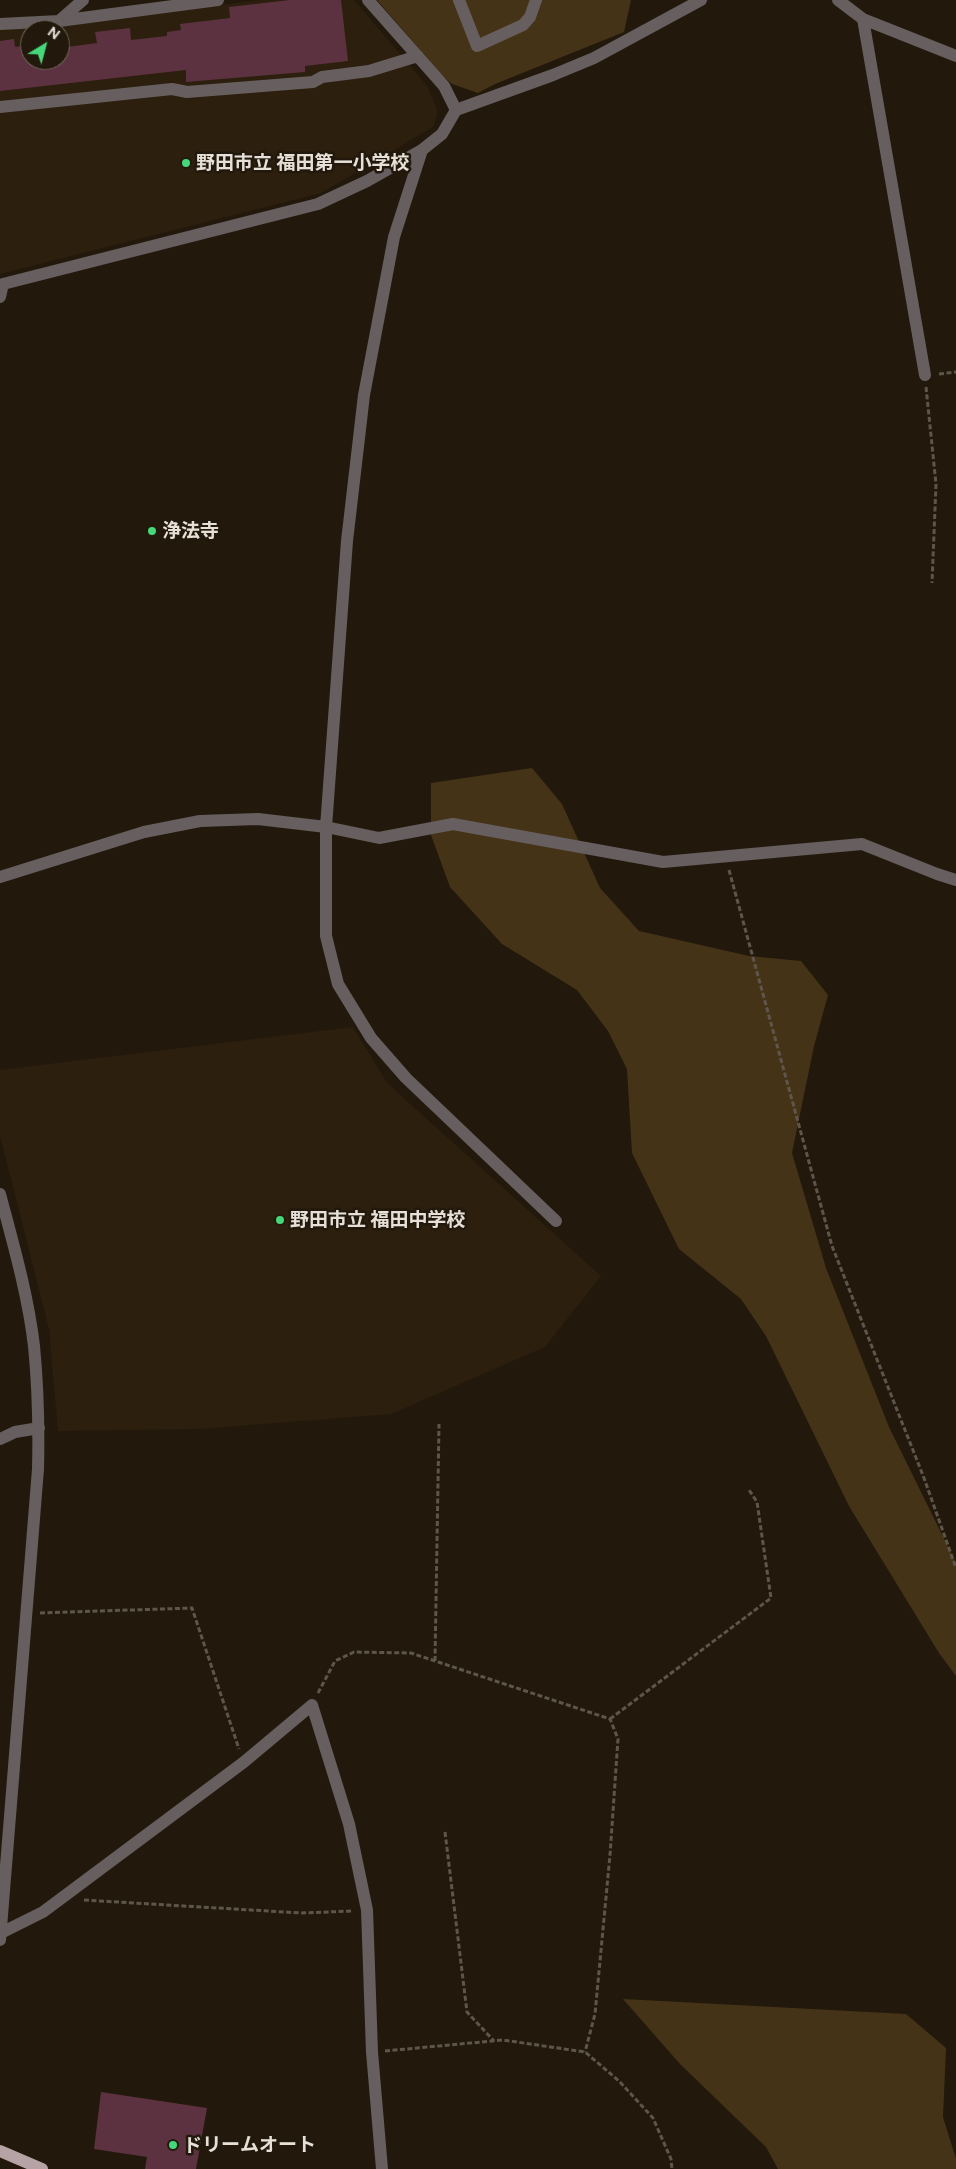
<!DOCTYPE html>
<html>
<head>
<meta charset="utf-8">
<style>
	body { margin:0 }
	#map { position:relative; width:956px; height:2169px; overflow:hidden; background:#22190c; font-family:Figtree,sans-serif }
	canvas { display:block }
	.north { position:absolute; left:20px; top:20px; width:50px; height:50px; box-sizing:border-box; background:#22190c; border:1px solid #70695e; border-radius:50%; rotate:37deg; font-size:14px; font-weight:700; line-height:20px; text-align:center; color:#e6e0d8 }
	.north::after { content:''; display:block; margin:auto; width:18px; height:22px; background:#45d77a; clip-path:polygon(50% 0,100% 100%,50% 72%,0 100%) }
</style>
</head>
<body>
<div id="map">
<canvas width="956" height="2169"></canvas>
<div class="north">N</div>
</div>
<script>
const g = document.querySelector('canvas').getContext('2d');
g.lineJoin = 'round';
function fillPath(path, color) {
  g.fillStyle = color;
  g.fill(path, 'evenodd');
}
function trace(path, color, width, dash) {
  g.strokeStyle = color;
  g.lineWidth = width;
  g.lineCap = dash ? 'butt' : 'round';
  g.setLineDash(dash || []);
  g.stroke(path);
}
function label(font, color, halo, rows, align = 'center') {
  g.font = font + ' Figtree,"Noto Sans JP",sans-serif';
  g.lineWidth = 5;
  g.setLineDash([]);
  g.textBaseline = 'middle';
  g.strokeStyle = halo;
  g.fillStyle = color;
  for (const [text, x, y, turn = 0] of rows) {
    g.save();
    g.translate(x, y);
    g.rotate((+turn || 0) * Math.PI / 180);
    g.textAlign = isNaN(turn) ? turn : align;
    if (halo) g.strokeText(text, 0, 0);
    g.fillText(text, 0, 0);
    g.restore();
  }
}
fillPath(new Path2D(`
	M259,0H354L428,87L438,112L433,127L321,193L0,274V28H46ZM30,30H60V60H30Z
	M353,1027L387,1083L601,1276L545,1347L391,1414L199,1429L58,1431L49,1329L0,1136V1070Z`), '#2c1f0d');
fillPath(new Path2D(`
	M377,0H631L624,32L495,84L478,93L452,84L443,76Z
	M532,768L562,804L600,888L639,931L749,956L801,961L828,995L814,1046L792,1153L826,1268L889,1427L956,1563V1676L939,1653L849,1506L766,1336L741,1299L679,1249L632,1153L627,1069L608,1031L577,990L502,944L450,887L431,835V783Z
	M623,1999L906,2014L946,2048L943,2117L956,2159V2169H778L766,2147L680,2064Z`), '#453317');
fillPath(new Path2D(`
	M290,0H341L348,61L305,66V72L186,82V70L0,91V41L14,39L15,47L30,45V60H60V48L97,43L95,32L130,28L131,40L167,36V32L181,30L180,24L230,18L229,7Z
	M101,2092L207,2108L196,2169H145L147,2157L94,2149Z`), '#5c3240');
trace(new Path2D(`
	M939,374L956,372
	M926,387L936,484L932,583
	M729,870L832,1246L924,1478L956,1568
	M40,1613L192,1608L239,1749
	M435,1661L439,1424
	M318,1693L335,1661L354,1652L411,1653L610,1719L618,1739L610,1855L595,2014L585,2052
	M610,1719L771,1598L757,1502L749,1490
	M445,1832L467,2012L494,2041
	M84,1900L301,1913L353,1911
	M385,2051L503,2040L585,2052L619,2081L653,2118L671,2159L672,2169`), '#5e564b', 3, [5, 2.5]);
trace(new Path2D(`
	M368,0L444,86L456,110
	M459,0L477,46L523,25L530,17L536,0
	M838,0L863,19L956,56
	M863,19L925,375
	M59,21L83,0
	M0,24L59,21L218,0
	M0,107L172,89L187,92L313,82L322,77L369,71L418,56
	M422,150L394,237L364,395L347,541L326,827V936L338,984L371,1038L406,1078L556,1221
	M0,297L3,284L318,204L367,181L422,150L442,134L456,110L553,75L594,58L701,0
	M0,877L144,832L200,821L258,819L326,827L379,838L453,824L663,862L862,844L937,874L956,880
	M0,1194C13,1243 28,1295 34,1346C38,1387 39,1428 38,1469L0,1940
	M0,1439L15,1432L39,1428
	M1,1933L43,1912L244,1762L312,1705L349,1824L367,1910L372,2052L382,2169`), '#675e5f', 12);
trace(new Path2D(`
	M0,2151L42,2169`), '#b6a3a5', 12);
for (const [x, y, r, color] of [
	[186,163,5,"#45d77a"],
	[152,531,5,"#45d77a"],
	[280,1220,5,"#45d77a"],
	[173,2145,5,"#45d77a"]
]) {
  const dot = new Path2D();
  dot.arc(x, y, r, 0, 2 * Math.PI);
  g.fillStyle = color;
  g.fill(dot);
  trace(dot, '#22190c', 2);
}
label('bold 19px', '#e6e0d8', '#22190c', [
	["野田市立 福田第一小学校",196,163],
	["浄法寺",162,531],
	["野田市立 福田中学校",290,1220],
	["ドリームオート",183,2145]
], 'left');
</script>
</body>
</html>
